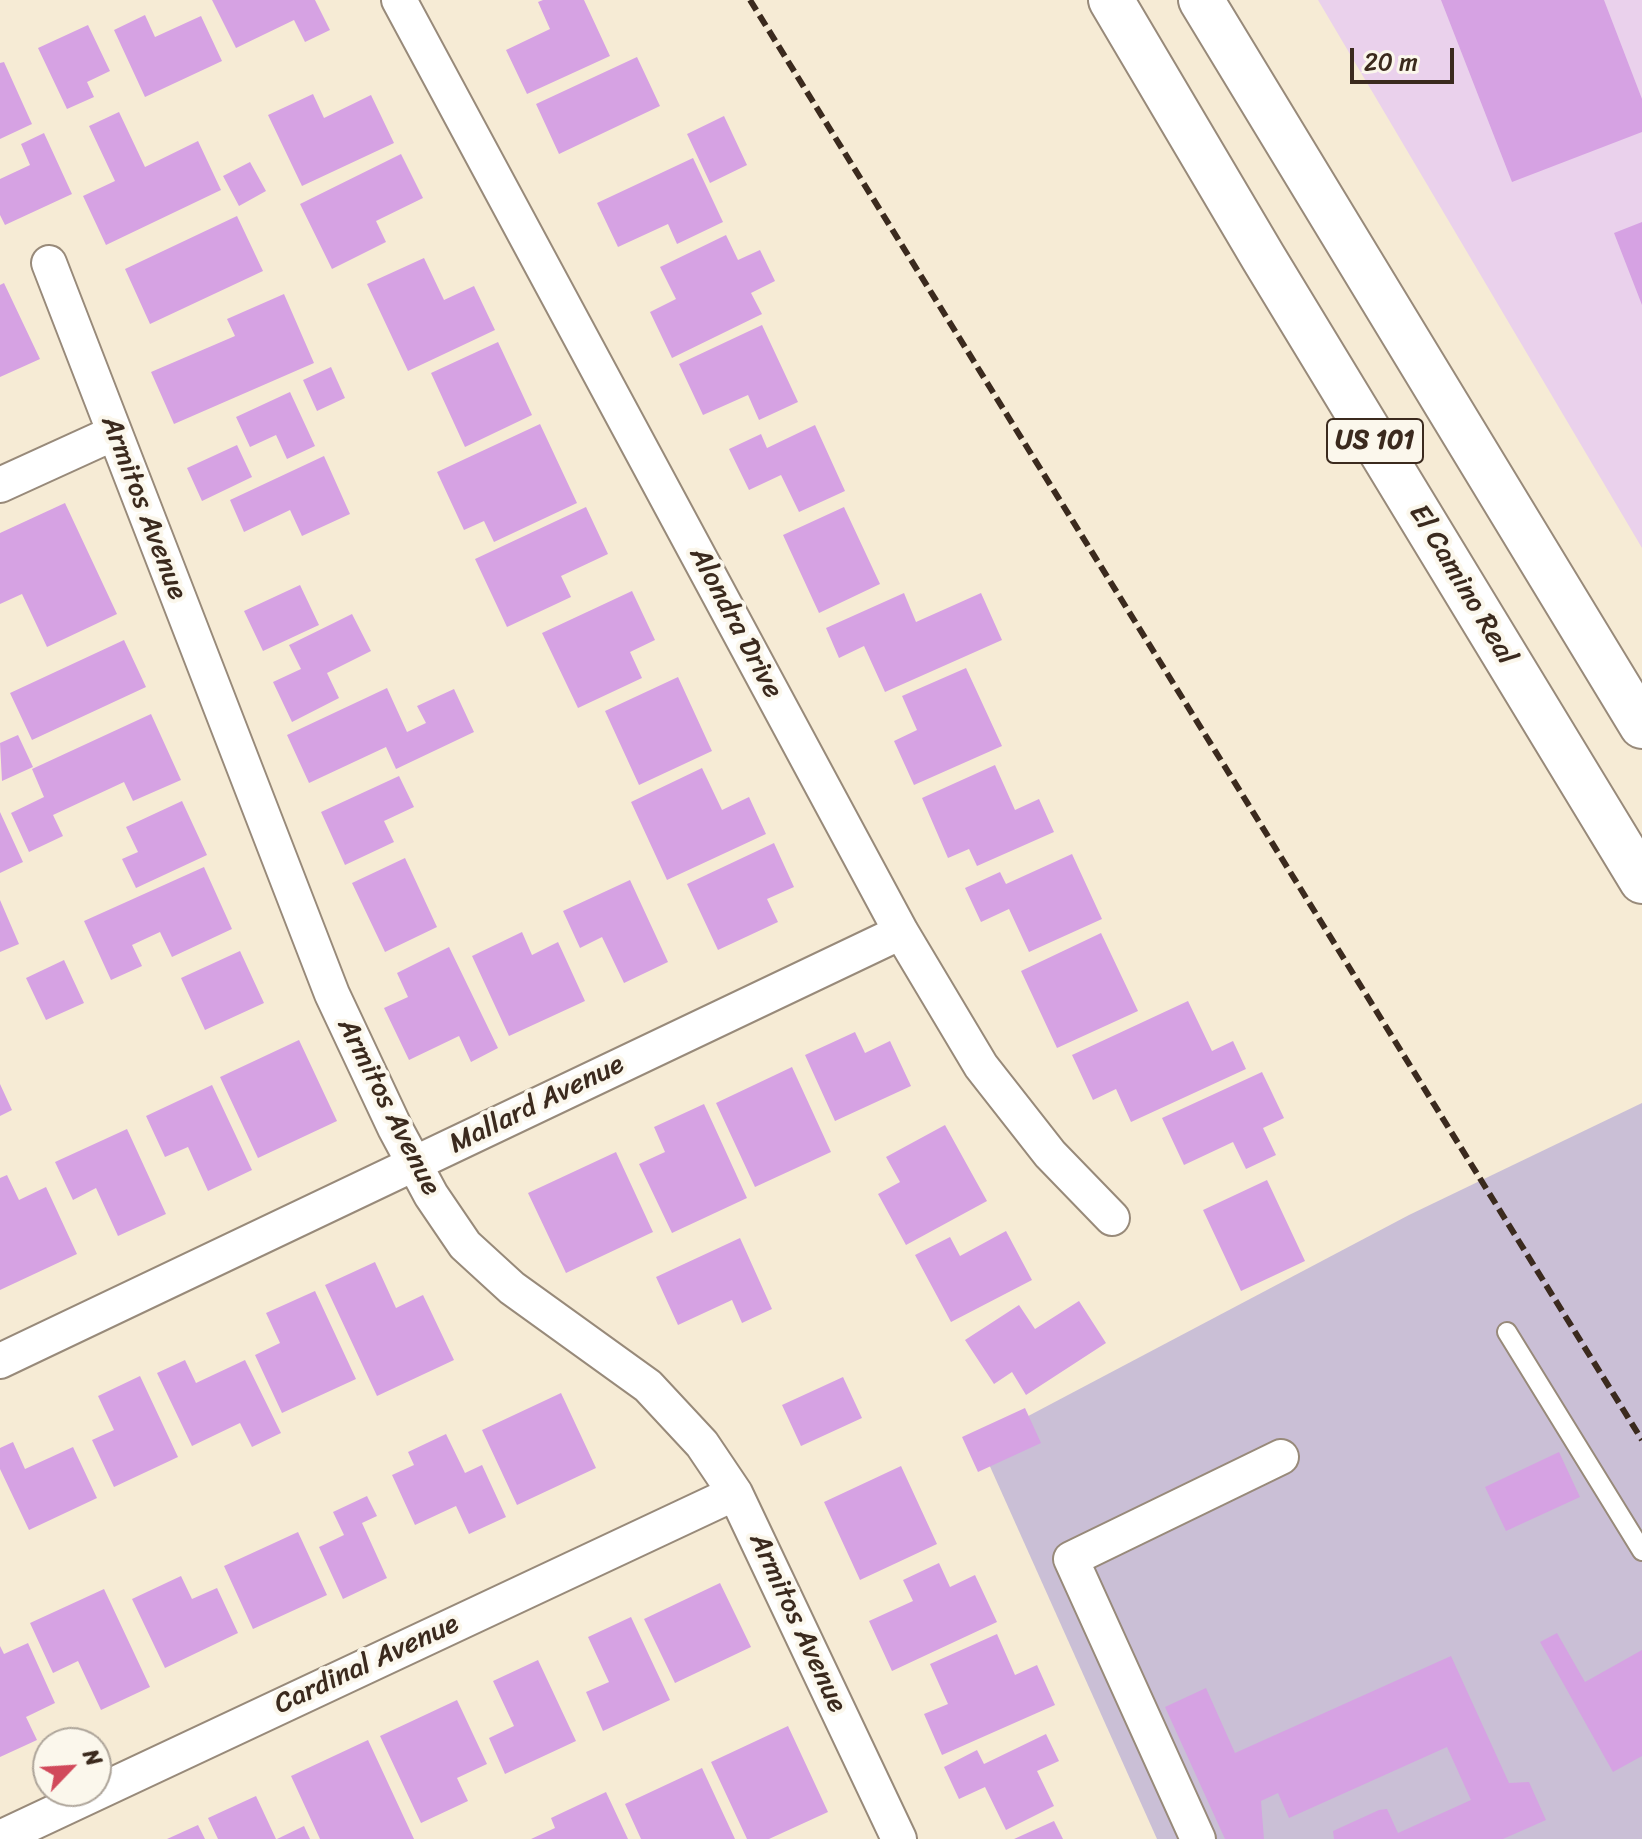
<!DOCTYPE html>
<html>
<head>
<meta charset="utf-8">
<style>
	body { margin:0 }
	#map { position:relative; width:1642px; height:1839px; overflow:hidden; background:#f6ebd5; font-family:Sriracha,sans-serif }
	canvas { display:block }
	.north { position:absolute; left:32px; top:1727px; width:80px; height:80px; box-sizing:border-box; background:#fbf7ec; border:2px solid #aea59a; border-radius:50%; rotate:65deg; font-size:22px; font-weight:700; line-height:32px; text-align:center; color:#3b2a1e }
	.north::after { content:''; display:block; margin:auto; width:28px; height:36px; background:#d1495b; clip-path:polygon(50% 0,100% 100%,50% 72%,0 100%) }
	.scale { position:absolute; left:1350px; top:48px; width:104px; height:36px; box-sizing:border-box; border:4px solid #3b2a1e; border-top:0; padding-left:10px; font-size:24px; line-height:28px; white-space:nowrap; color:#3b2a1e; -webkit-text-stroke:6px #fbf7ec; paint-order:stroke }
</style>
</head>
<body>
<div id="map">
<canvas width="1642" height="1839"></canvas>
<div class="north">N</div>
<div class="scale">20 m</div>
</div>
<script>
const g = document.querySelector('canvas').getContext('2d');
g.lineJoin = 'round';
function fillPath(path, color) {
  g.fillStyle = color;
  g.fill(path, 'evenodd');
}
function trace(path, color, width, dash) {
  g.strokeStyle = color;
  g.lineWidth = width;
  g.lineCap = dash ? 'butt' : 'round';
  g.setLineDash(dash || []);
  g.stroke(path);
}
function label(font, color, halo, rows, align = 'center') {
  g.font = font + ' Sriracha,sans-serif';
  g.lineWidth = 8;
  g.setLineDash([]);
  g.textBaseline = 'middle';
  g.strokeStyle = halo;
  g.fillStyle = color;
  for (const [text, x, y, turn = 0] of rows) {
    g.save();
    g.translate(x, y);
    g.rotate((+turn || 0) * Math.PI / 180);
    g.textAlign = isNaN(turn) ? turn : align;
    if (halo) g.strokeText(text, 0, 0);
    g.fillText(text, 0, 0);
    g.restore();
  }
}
fillPath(new Path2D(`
	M1318,0H1642V548Z`), '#ead1ec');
fillPath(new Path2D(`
	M1642,1103V1839H1157L979,1442L1409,1215Z`), '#cabfd6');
fillPath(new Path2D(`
	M212,0H315L330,30L305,42L294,20L236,48Z
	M543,0H584L610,56L527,94L506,50L550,29L538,2Z
	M1441,0H1604L1642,99V132L1512,182Z
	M145,15L155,37L201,16L222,61L145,97L114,30Z
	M88,25L110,71L87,82L94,97L67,109L38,48Z
	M637,57L660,106L559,154L536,104Z
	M4,62L32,124L0,139V63Z
	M313,94L324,118L371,95L394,143L302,186L268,115Z
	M119,112L145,167L198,141L221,190L106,245L83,196L115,181L89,126Z
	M724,116L747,165L710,183L687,134Z
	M44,133L72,194L5,225L0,215V179L30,165L21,144Z
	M401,154L423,198L376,221L386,242L332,269L300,204Z
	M693,158L723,222L677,244L668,224L618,247L597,203Z
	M250,162L266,191L239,206L223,176Z
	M237,216L263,271L150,324L125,269Z
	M1642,222V305L1614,233Z
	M726,235L738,260L760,250L775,281L751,293L762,314L672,358L650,312L676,299L660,267Z
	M424,258L444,300L474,286L495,330L408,371L367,284Z
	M4,283L40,359L0,377V285Z
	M284,294L314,363L174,424L151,372L235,336L227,319Z
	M762,325L798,402L759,420L748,395L703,415L679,364Z
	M498,342L532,415L465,447L431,373Z
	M331,367L345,398L317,411L303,380Z
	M290,392L315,446L287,459L276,435L250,447L236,417Z
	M540,424L577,503L494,542L484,521L464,530L437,472Z
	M815,425L845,491L799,512L781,475L749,490L729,449L761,434L767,448Z
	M237,445L252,477L202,501L187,468Z
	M324,456L350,514L302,536L290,510L244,532L230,500Z
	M65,503L117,614L47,647L22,594L0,604V533Z
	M586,507L608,554L561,576L571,597L507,627L475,559Z
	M844,507L880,584L819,613L783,535Z
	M300,585L319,625L263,651L244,611Z
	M632,591L655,640L630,652L642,678L578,708L542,633Z
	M904,593L916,622L981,593L1002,640L885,692L864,646L839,658L826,628Z
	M352,614L371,651L327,673L339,698L292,722L273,682L301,669L289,645Z
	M124,640L146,687L32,740L10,693Z
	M966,668L1002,746L914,785L894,741L917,730L902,696Z
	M678,677L712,751L639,785L605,711Z
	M387,688L407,732L426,723L417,706L454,689L474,732L396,769L386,747L309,783L287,735Z
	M151,714L181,780L133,801L124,782L53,815L63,836L29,852L11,813L44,797L32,769Z
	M18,735L33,767L2,781L0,743Z
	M995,765L1015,810L1039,799L1054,832L977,866L969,849L948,858L922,798Z
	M702,768L722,810L749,797L766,834L667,880L631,802Z
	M399,776L414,807L384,821L394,842L345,865L321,812Z
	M182,801L207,855L136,888L122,859L138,852L126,827Z
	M0,812L23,862L0,873Z
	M774,843L794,887L767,899L778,922L718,950L687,884Z
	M1072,854L1102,919L1029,952L1009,909L981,922L965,888L1000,872L1006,884Z
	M405,858L437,927L385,952L352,883Z
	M204,867L232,929L172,957L160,932L132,945L142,966L111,980L84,921Z
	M630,880L668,962L624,983L602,937L580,948L563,911Z
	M0,900L19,944L0,952Z
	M522,932L532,955L558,942L585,1001L509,1036L472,956Z
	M1101,933L1138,1011L1057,1048L1021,971Z
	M449,947L498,1048L471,1062L459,1036L409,1060L384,1008L408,997L397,973Z
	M240,951L264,1003L205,1030L181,978Z
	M64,960L84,1003L46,1020L26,978Z
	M1188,1001L1212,1051L1233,1041L1246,1069L1131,1122L1116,1089L1093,1100L1072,1055Z
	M855,1032L865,1053L890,1041L911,1086L835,1121L805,1055Z
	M299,1040L337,1121L258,1158L220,1077Z
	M792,1067L831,1152L755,1187L716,1103Z
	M1262,1072L1284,1118L1263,1128L1276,1155L1246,1169L1233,1142L1184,1165L1162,1118Z
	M0,1084L12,1110L0,1116Z
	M212,1085L252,1170L208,1191L188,1147L165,1157L146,1116Z
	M704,1104L747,1198L672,1233L639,1164L665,1152L654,1127Z
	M945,1125L987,1201L906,1245L878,1194L900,1182L886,1157Z
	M127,1129L166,1214L118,1236L96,1188L73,1200L55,1162Z
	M616,1152L653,1232L566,1273L528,1193Z
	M7,1175L19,1200L46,1187L77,1254L0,1290V1178Z
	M1267,1180L1305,1261L1241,1291L1203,1210Z
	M1006,1231L1032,1280L951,1322L915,1255L950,1237L960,1256Z
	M740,1238L772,1309L742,1323L732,1300L678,1325L656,1277Z
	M375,1262L396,1308L423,1295L454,1360L377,1396L325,1285Z
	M315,1291L356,1379L282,1413L255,1355L280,1343L266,1313Z
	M1079,1301L1106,1343L1026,1395L1012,1372L994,1384L965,1340L1019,1305L1035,1329Z
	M185,1360L196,1383L245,1360L281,1433L252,1447L240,1423L192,1446L157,1373Z
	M140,1376L178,1457L114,1487L92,1440L114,1430L98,1396Z
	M843,1377L862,1418L801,1446L782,1405Z
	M561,1393L596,1468L517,1505L482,1430Z
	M1025,1408L1041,1443L978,1472L962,1437Z
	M446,1434L465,1473L482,1465L506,1517L469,1534L456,1506L415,1525L392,1475L414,1465L408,1452Z
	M13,1442L25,1469L73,1447L97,1498L29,1530L0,1469V1448Z
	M1559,1452L1580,1497L1506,1531L1485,1487Z
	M901,1466L937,1544L860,1580L824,1502Z
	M367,1496L377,1516L362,1523L387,1578L343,1599L319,1547L344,1535L333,1512Z
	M298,1532L327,1595L253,1629L224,1566Z
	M939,1563L950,1587L975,1575L997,1622L892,1671L869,1621L913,1601L903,1580Z
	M181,1576L192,1599L217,1588L238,1633L165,1668L132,1599Z
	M720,1583L751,1647L675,1683L644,1619Z
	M104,1589L150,1687L101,1710L78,1661L53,1673L30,1623Z
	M631,1617L670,1700L603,1731L586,1692L609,1682L588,1637Z
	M1557,1633L1585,1682L1642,1650V1756L1613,1772L1540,1642Z
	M997,1634L1015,1675L1037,1665L1055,1705L942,1755L924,1714L948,1704L930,1664Z
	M28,1643L55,1703L26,1717L37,1740L0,1757V1646L4,1654Z
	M1451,1656L1509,1783L1529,1782L1546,1820L1503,1839H1334L1333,1831L1379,1810L1387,1809L1398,1833L1471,1800L1447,1747L1289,1818L1278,1793L1261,1801L1264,1839H1225L1165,1707L1206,1688L1235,1753Z
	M538,1660L576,1741L505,1774L489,1738L514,1726L493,1681Z
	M457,1700L487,1764L457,1778L468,1801L421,1823L380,1736Z
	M788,1726L828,1812L769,1839H747L711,1762Z
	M1046,1734L1059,1761L1037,1771L1054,1806L1006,1830L985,1787L959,1799L944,1767L977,1750L984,1764Z
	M368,1740L414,1839H320L291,1776Z
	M702,1768L735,1839H641L625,1804Z
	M606,1792L628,1839H531L555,1828L551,1818Z
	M256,1796L276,1839H218L208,1818Z
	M1054,1821L1063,1839H1014Z
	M198,1825L205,1839H167Z
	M304,1826L310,1839H277Z`), '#d6a2e3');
const service = new Path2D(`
	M1507,1332L1642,1551`);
const minor = new Path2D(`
	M399,0L901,932L981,1066L1050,1154L1112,1218
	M49,263L332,994L395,1128L431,1195L465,1245L512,1288L648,1386L702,1444L735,1493L899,1839
	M0,485L114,433
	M0,1361L901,932
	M0,1838L735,1493
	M1198,1839L1071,1559L1281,1457`);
const motorway = new Path2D(`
	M1111,0L1263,257L1642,881
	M1201,0L1642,726`);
trace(service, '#988a7a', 22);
trace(minor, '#988a7a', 38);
trace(motorway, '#988a7a', 48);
trace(service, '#fff', 18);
trace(minor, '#fff', 34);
trace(motorway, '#fff', 44);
trace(new Path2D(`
	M750,0L1642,1440`), '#3b2a1e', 6, [12, 6]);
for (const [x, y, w] of [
	[1375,441,96]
]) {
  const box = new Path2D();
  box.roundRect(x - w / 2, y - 22, w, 44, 6);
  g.fillStyle = '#fbf7ec';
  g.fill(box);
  trace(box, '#3b2a1e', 2);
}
label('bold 26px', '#3b2a1e', null, [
	["US 101",1375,441]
]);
label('28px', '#3b2a1e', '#fbf7ec', [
	["Armitos Avenue",143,508,69],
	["El Camino Real",1462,585,59],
	["Alondra Drive",735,623,62],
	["Mallard Avenue",537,1105,-26],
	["Armitos Avenue",388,1107,63],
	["Armitos Avenue",797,1623,65],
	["Cardinal Avenue",367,1665,-25]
]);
</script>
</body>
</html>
